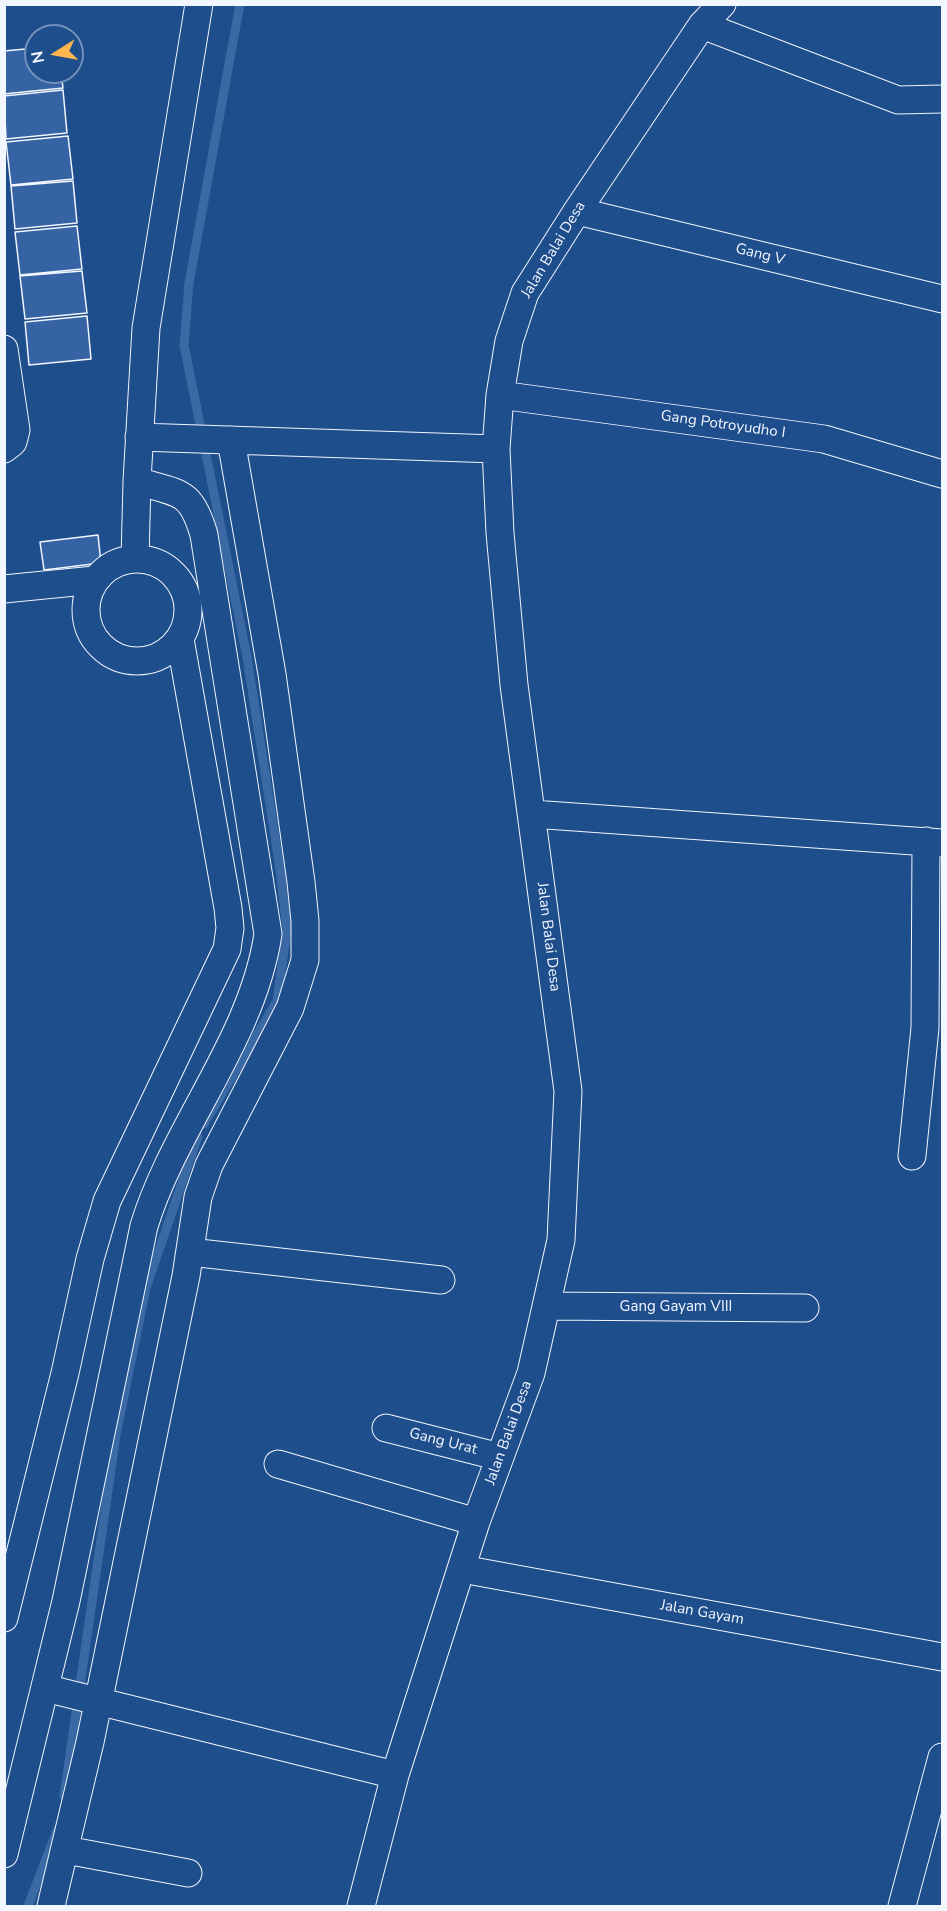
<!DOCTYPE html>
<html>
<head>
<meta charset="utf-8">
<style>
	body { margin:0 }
	#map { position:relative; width:947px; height:1911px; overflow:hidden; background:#1f4e8c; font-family:"Nunito Sans",sans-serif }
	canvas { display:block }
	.frame { position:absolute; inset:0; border:6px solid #f2f6ff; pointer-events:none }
	.north { position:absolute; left:24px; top:24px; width:60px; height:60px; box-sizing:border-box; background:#1f4e8c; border:2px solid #7391ba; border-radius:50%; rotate:259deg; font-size:16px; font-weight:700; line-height:24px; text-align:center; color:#f2f6ff }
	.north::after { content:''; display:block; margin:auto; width:21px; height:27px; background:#ffb74d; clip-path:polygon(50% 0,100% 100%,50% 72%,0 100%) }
</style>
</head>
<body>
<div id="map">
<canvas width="947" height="1911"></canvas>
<div class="frame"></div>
<div class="north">N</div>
</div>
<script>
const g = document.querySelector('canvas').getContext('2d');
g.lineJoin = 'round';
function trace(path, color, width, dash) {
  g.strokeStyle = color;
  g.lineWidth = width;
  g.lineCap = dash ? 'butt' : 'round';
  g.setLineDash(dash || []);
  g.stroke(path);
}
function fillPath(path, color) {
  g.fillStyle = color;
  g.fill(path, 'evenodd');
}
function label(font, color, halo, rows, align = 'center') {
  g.font = font + ' "Nunito Sans",sans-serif';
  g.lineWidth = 4.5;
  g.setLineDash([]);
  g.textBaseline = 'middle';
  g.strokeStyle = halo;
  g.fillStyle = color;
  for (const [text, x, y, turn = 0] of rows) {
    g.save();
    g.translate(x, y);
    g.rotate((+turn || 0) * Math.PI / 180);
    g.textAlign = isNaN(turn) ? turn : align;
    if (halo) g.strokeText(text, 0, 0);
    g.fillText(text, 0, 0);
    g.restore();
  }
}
trace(new Path2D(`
	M204,1124L277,1001L287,929L280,869L247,657L184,345L189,283L240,4
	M64,1796L116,1435L146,1288L198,1136
	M28,1906L57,1830`), '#3b69a3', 9);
const building = new Path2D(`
	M36,48V72H61L63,88L4,94V51Z
	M63,90L67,133L6,139L4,96Z
	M68,136L73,179L11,185L6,142Z
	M73,181L77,223L15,229L11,186Z
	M77,226L82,269L20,275L15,232Z
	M82,271L87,313L25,319L20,276Z
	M87,316L91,359L29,365L25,322Z
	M98,535L101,563L44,570L40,542Z`);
fillPath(building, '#3563a3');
trace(building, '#f2f6ff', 1.5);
const minor = new Path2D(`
	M702,25L898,100L942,99
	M577,211L942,299
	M4,349L16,430L13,442L4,449
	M500,395L824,439L942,474
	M139,437L496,449
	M135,559L137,481L146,328L199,4
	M86 610a51 51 0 1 1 102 0a51 51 0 1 1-102 0Z
	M4,589L95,580
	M532,814L942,843
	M912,1156L925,1028L926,841
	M190,1252L441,1280
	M546,1306L805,1308
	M386,1428L500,1457
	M278,1464L476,1522
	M462,1569L942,1657
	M4,1618L65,1373L90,1259L107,1201L227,949L230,928L228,908L180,639
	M45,1688L395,1775
	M66,1850L188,1873
	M4,1854L66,1601L144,1226C175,1125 252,1040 268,934L204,535C191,489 179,494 137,481
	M51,1906L90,1742L186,1276L198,1197L209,1165L290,1008L305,960V921L301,882L272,674L231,440
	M361,1906L395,1775L476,1522L531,1373L561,1240L568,1091L514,685L500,533L496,449L500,395L509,341L525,293L577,211L702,25L722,4
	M902,1906L942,1757`);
trace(minor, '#f2f6ff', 29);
trace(minor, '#1f4e8c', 27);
label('15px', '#f2f6ff', '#1f4e8c', [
	["Jalan Balai Desa",554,250,-59],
	["Gang V",760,255,14],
	["Gang Potroyudho I",723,425,8],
	["Jalan Balai Desa",548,937,83],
	["Gang Gayam VIII",676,1307],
	["Jalan Balai Desa",509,1433,-70],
	["Gang Urat",443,1442,14],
	["Jalan Gayam",702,1613,10]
]);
</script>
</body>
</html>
